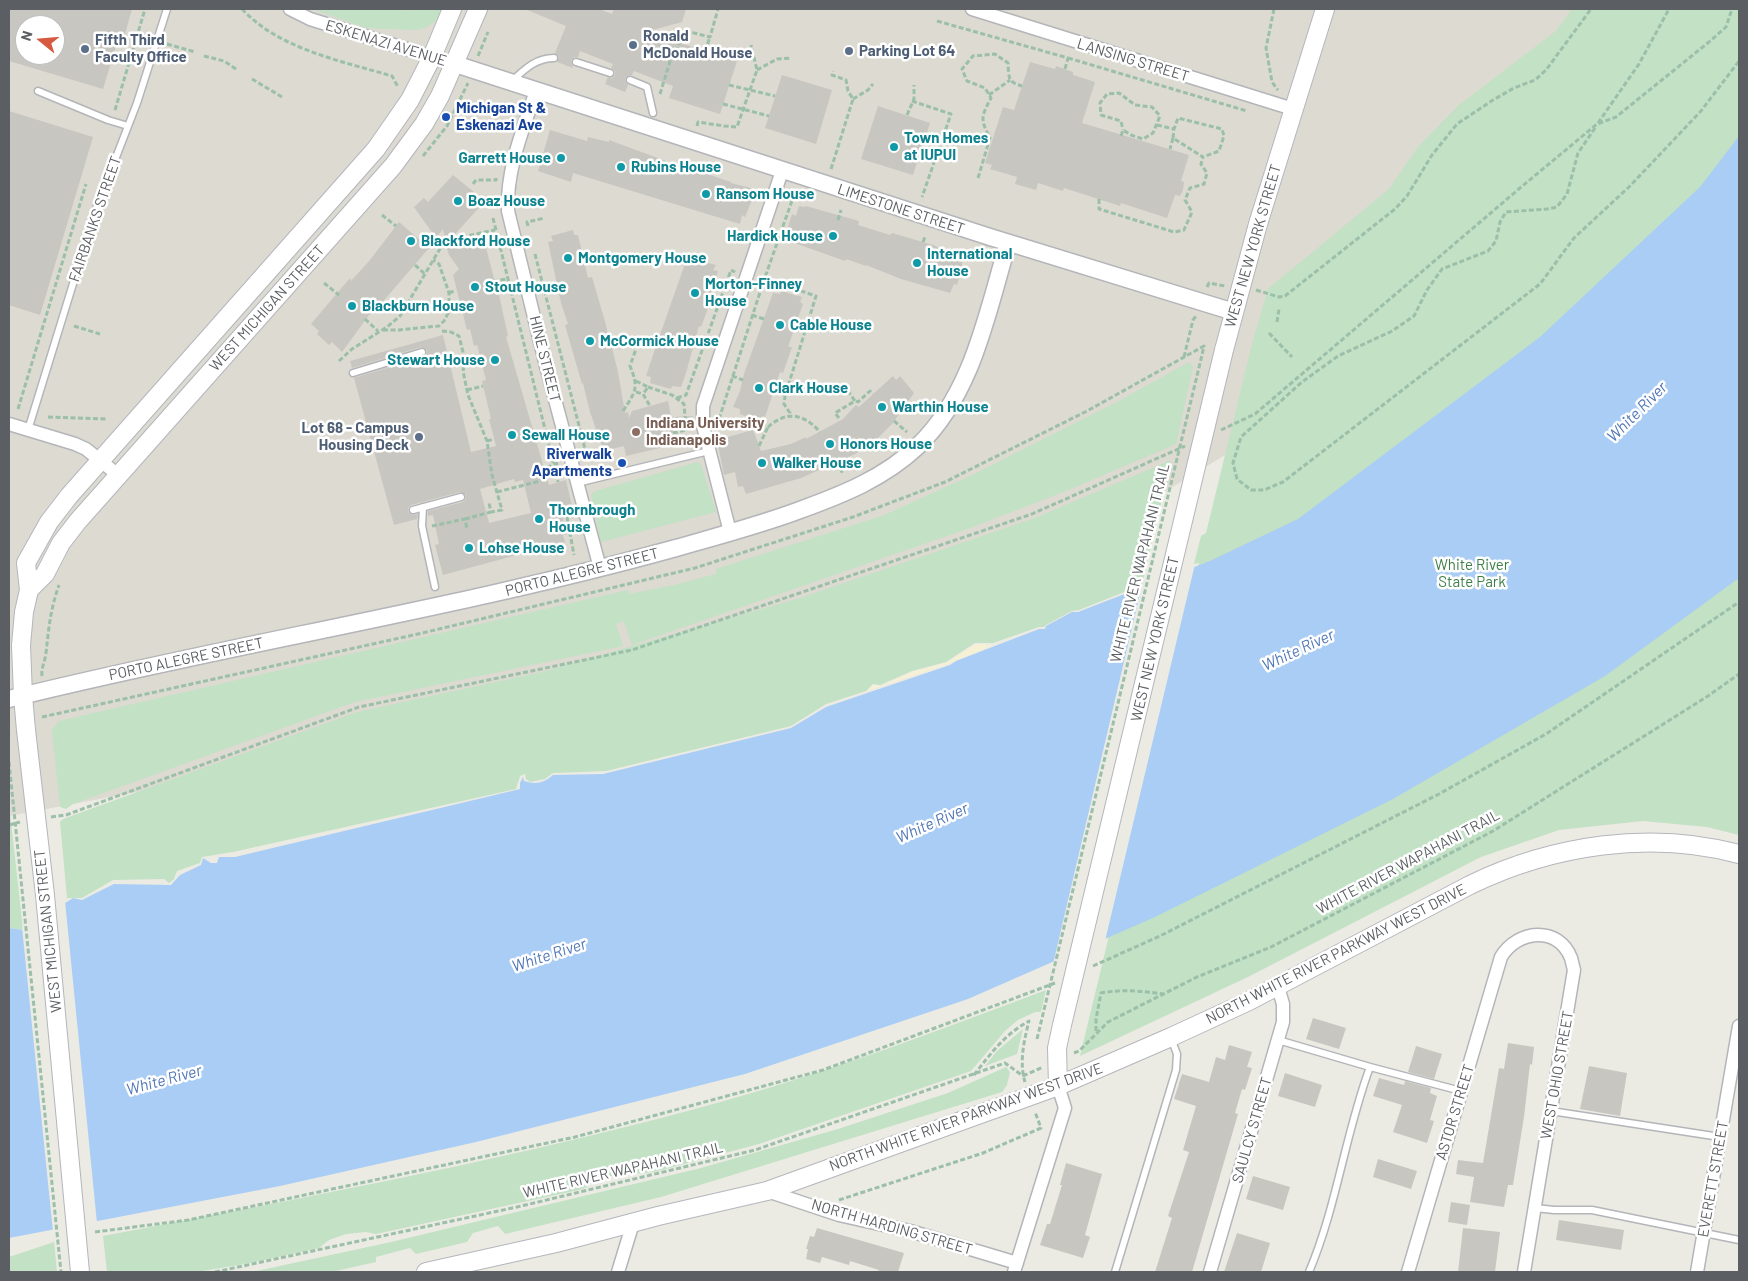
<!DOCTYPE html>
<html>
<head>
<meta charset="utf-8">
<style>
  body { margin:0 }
  #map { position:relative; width:1748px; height:1281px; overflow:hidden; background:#ecebe3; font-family:Barlow,sans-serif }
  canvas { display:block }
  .frame { position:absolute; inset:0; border:10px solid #5b5e62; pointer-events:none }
  .north { position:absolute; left:15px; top:15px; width:50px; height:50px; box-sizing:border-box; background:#fff; border:1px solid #bdbfc0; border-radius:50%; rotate:287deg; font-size:14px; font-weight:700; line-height:20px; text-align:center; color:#5b5e62 }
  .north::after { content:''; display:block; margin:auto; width:18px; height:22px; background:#d65a3f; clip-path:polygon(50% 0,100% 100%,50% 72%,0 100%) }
</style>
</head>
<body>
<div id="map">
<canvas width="1748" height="1281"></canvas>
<div class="frame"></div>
<div class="north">N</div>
</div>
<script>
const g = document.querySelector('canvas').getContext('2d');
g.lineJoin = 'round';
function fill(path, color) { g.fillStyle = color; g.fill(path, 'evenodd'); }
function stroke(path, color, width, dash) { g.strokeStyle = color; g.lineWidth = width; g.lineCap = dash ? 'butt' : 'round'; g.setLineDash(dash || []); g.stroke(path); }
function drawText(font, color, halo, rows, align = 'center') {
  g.font = font + ' Barlow,sans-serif'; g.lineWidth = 5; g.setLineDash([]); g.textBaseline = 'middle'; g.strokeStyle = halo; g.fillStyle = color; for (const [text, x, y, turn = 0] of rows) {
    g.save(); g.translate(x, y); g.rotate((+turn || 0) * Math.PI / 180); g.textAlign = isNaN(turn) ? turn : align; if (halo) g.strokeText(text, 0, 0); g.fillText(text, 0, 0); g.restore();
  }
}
fill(new Path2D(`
  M9,9H1710L1479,301L1047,563L515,721L9,816ZM25,25H55V55H25Z`), '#dcdad1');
fill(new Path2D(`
  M312,9H401L407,11L408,9H442L439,19L425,28L417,30L366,28Z
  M1572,9H1739V835L1707,827L1643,821L1559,830L1481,857L1250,976L1080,1056L1199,563L1194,564L1201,536L1206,533L1252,344L1268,289L1389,189L1418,147L1459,105L1556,31Z
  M1189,362L1193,367L1176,444L1066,491L970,528L632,645L624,621L616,624L623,646L355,702L73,804L66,809L60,807L52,730L59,721L628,590L630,594L674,585L716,574V569L882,516L968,477L1119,401Z
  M1171,460L1142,585L1079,610L1072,611L1046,625L1044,627H1039L993,643H975L946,662L912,671L880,685L873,684L866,691L826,704L791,726L606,771L553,773L545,779L530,782L526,779L525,774L520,776L516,789L233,852L202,857L200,863L177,871L174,879L169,883L164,879L113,880L82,898H67L60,822L63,819L357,712L542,672L800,598L1035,518Z
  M698,462L701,464L716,512L601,542L591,495L595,491Z
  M9,803L23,930L9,928Z
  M1046,990L1041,1012H1035L1018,1020L1005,1031L971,1071L759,1144L658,1171C627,1177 613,1168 583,1189L376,1234L366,1232L346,1234L329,1240L319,1248L250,1263L197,1272H107L103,1236C313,1196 525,1157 731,1099C838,1069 942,1029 1046,990Z
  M1023,1029L1017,1054L985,1066L997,1051Z
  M1006,1067L1010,1072L1007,1085L1002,1092L661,1197L505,1234L498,1226L473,1233L467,1242L416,1254L410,1248L376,1257V1262L331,1272H252L391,1242L701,1168L838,1129L948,1093Z
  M54,1242L57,1272H9V1257Z`), '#c2e1c5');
fill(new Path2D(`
  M976,644L993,645L948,664L867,691L873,685L881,686L912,672L946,663Z`), '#f6f1d4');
fill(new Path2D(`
  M1739,136V578L1605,676L1393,799L1155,917L968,999L745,1074L476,1142L280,1186L9,1238V928L23,930L73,898L82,900L114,884L171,885L180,875L201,865L203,858L211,863H217L219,857H235L520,789V783L523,777L524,781C536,785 544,783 553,775L603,774L791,728L826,707L950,665L956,661L1039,629H1045L1046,626L1072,612H1078L1210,561L1298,519L1540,337L1700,187Z`), '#aacdf5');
fill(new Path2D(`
  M1195,564L1105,941L1053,964L1142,585Z
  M65,901L97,1223L53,1232L22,927Z`), '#ecebe3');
fill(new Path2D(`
  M9,9H132L125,34L120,33L103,89L9,61ZM25,25H55V55H25Z
  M525,9H599L612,14L614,9H686L682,22L645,32L737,61L720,114L669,98L673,86L634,71L632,75L627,76L625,79L626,83L628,85L625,92L605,84L608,77L612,78L615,75V71L611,68L613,64L580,51L578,57H574L571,60L573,68L557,62L559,57L555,53L566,26Z
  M1030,62L1055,69L1056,66L1073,72V75L1095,82L1082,123L1189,155L1181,181L1184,182L1183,190L1180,196L1175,195L1167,218L1121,203L1120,206L1064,188L1063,191L1038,183L1036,190L1015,184L1017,177L990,169L992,165L985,163L1003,107L1014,110Z
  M782,75L832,90L816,144L765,128Z
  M878,106L930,123L913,175L861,159Z
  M9,111L93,137L40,315L9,305Z
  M550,130L587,141L588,137L609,142V140L666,161L665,163L692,169L731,182V183L751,188L748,199L752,200L745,217L742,215L740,224L573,173L571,182L538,171Z
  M453,175L485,201L446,244L443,229L436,238L414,207L424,198L428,202Z
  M799,206L805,207L806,206L859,221L858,225L890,235L892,233L933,245L962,259V268L957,285L954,284L950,293L901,279L866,265V266L846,259L845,261L789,241L791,232L787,230L792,214L796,216Z
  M399,222L429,248L386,298L374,311H372L342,352L332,342L329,345L317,334L319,331L311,324L350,278L351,281L370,260Z
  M573,230L574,235H578L588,278L592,277L606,325L610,345L611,344L618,372L625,413L628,412L629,418L632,411L668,401L671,417L694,416L673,428V433H668L669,435L658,437L660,448L626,456L624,446L607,450L606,445L602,446L590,412L583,383L582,384L565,325L568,324L561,303L548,242L553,241L551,236Z
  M473,238L474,242L484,240L497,290H498L508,336L506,337L549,485L566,480L574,515L563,518L567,534L563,535L565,542L443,575L435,545L439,544L433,515L428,516V511L463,502L466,499V495L460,492L411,505L408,508V512L412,515L418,514L417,519L394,525L354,378L423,357L427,354V350L421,347L352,368L350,361L443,335L471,452L496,446L489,419H491L482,381L486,380L477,345L474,346L470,329L467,330L453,275L459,269L449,255L446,245ZM514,479L515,482L523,480L531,513L489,523L480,489Z
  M692,259L716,265L713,270L718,271L710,303L701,327L699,326L686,373L681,387L672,386L671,389L650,383L651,377L646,376L655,349L686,261L691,262Z
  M781,291L802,297L800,302L803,304L788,347H792L783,373L780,372L765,417L762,416L758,421L740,414V409L733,407L740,391L744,374L773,293L780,294Z
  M893,376L896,380L900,376L914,393L892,424L872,444L855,454L801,478L746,494L743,486L738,487L735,472L724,475L717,440L753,430L761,451L791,444L806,437V439L843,419L856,405L859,407Z
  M1313,1018L1346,1028L1339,1049L1306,1039Z
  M1508,1043L1534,1047L1532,1065L1530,1064L1524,1117L1513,1185H1508L1504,1207L1470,1202L1474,1177L1456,1174L1458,1160L1483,1163L1499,1068L1504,1069Z
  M1229,1045L1252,1052L1247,1067L1252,1068L1245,1090L1242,1089L1235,1113L1238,1114L1192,1272H1155L1172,1218L1168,1216L1189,1152L1183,1150L1196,1106L1174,1099L1182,1074L1209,1082L1216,1057L1225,1060Z
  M1416,1046L1442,1054L1434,1079L1408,1072Z
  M1589,1066L1627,1073L1620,1116L1580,1109Z
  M1285,1073L1322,1085L1315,1107L1278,1096Z
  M1379,1078L1404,1085L1405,1081L1431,1088L1430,1093L1437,1096L1430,1120L1434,1121L1427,1143L1393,1132L1402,1105L1373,1096Z
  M1378,1159L1417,1171L1411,1189L1373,1177Z
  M1066,1163L1102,1174L1085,1235L1090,1237L1083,1258L1040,1245L1047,1224H1050L1062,1185H1060Z
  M1253,1176L1290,1187L1283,1210L1246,1199Z
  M1451,1202L1470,1205L1467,1225L1448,1222Z
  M1559,1220L1624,1230L1621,1250L1556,1240Z
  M817,1228L904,1253L898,1272H878L879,1270L850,1261L849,1265L822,1257L820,1263L806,1259L808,1249H806L810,1236L814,1237Z
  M1463,1228L1500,1232L1495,1272H1458Z
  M1237,1233L1270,1243L1261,1272H1224Z`), '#c8c6c0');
const service = new Path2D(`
  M576,62L610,73
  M513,80C525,69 536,58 554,58
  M630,80L647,87L653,113
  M38,91L108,120L128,126
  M353,373L422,352
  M28,430L96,209L137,103L167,9
  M577,483L709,451
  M423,507L422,526L435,587
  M413,510L461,497
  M1278,1040L1370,1067
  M1551,1111L1720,1137
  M1535,1208L1554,1210H1592L1739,1240
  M1115,1272L1176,1070L1177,1054L1171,1038
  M1309,1272C1337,1206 1345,1134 1370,1067L1461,1091`);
const minor = new Path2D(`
  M290,9L310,19L455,64
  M972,9L1293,109
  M536,91C523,129 506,170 508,211L546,366L600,568
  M9,424L75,444L86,449L118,475
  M730,532L703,426V406L782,171
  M767,1191L839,1215L910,1231L1017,1263
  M618,1272L633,1223
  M1014,1272L1065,1108L1058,1086
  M1210,1272L1283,1022V1004L1278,987
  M1408,1272L1501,957C1517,930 1558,925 1571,958C1572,962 1573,966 1574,970L1524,1272
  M1697,1272L1739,1026`);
const tertiary = new Path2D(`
  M455,64L990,237L1234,312
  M9,699C230,644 456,609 676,548C718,536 760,525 800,510C844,494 884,478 918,446C973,393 987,313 1008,243`);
const secondary = new Path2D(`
  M1224,350L1258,224L1325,9
  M29,590L45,574L61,543L78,521L393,166L424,124L440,96L478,9
  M26,730L23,696L21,645L24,612L29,590L26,563L49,522L69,496L376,149L410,100L432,57L452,9
  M1058,1086L1057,1048L1062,1025
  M426,1272L556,1243L658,1216L767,1191L1058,1086L1171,1037L1249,1001L1470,885C1552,845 1651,830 1739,854`);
stroke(service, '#b3b5b9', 9);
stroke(minor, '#b3b5b9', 15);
stroke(tertiary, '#b3b5b9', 19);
stroke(secondary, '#b4b6bc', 20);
stroke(new Path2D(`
  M242,9C279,49 341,61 392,76L398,87
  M1274,9L1266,48L1272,82L1278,90
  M937,21L1068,58L1065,69
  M167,44L195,52
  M705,51L710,37
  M204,56L224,61L236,69
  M478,56L488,32
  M671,58L686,31L710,37L718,9
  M1068,58L1247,111
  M757,70L777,59L791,58
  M252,79L282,97
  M729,85L775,96
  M660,94L671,58L665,53
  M989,95L1010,80
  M853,99L868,90L873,84
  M912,101L951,114L922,197
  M723,104L769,116
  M115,110L145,9
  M907,115L914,99V85
  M1598,123L1639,64L1669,9
  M1157,125L1174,129
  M697,126L698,122L724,126L737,127L757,70L751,45
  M1595,128L1578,153L1567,194L1557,207L1547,209L1506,212L1500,222L1496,241L1488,251L1442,269L1427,290L1414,316L1392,331L1338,356L1302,382L1241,437L1233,463L1237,479L1251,490H1264L1283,482L1540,284L1574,238L1629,187L1701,111L1739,61
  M1121,136L1123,130L1131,135L1143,139L1153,133L1160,116L1152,107L1135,105L1119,93L1107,94L1100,103L1101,115L1121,121L1123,130
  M926,137L941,142
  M1173,138L1174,129L1178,118L1222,129L1224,136L1219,151L1203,157
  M423,156L447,126L468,83
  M920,156L934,162
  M709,167L710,170L709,173
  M831,169L853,99L848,91L846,80L832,75L833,71
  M978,178L990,138C980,119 981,117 991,98L985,88L967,81L962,69L973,56L995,54L1008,63C1009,77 1007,82 1022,86
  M473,184L476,180H496V178
  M1099,199V209L1174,232L1184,230L1192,212L1185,200L1190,188L1204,184L1207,173L1201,164L1203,157L1173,138L1170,149
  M382,215L396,226
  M493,218L558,482
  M838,220L841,210
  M528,226L527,222L545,218
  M923,242L925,237
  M535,254L585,449
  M415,265L425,274
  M765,279L816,296L785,396L784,404L790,413L789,417
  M493,281L507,279
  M324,283L339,295
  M1207,287L1209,283L1225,286
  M1256,290L1279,297L1285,296L1395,209L1407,196L1432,155L1457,124L1493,100L1514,88L1535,80L1546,70L1591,9
  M449,293L456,290
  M752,315L764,319
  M365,319L378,331
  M1277,322L1279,309
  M74,326L100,334
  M795,329L806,332
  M383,330H399L439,326L444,321L449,311V293L439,264L433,260
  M442,331L451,332L459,336L463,352L464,366L481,362
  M1269,333L1292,357
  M1184,357L1193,320L1196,316
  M339,361L352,349L387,327L400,316L441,247L452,239L495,230
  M464,366L463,371L468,395L487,441L492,475L502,510L491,512L489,503
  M732,376L743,380
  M636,381L648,387L643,394
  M648,387L672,395L684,404L686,430L673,433
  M467,390L483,386
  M774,390L786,395
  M636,392L643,394L650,406
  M677,398L686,395L731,270L735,272
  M856,401L858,402L870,391L873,394
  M18,409L86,184
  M623,411C636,391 639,388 630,366L636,349
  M48,417L108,419
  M839,418L835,413L855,401L848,391
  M719,419L763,283L794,195
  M894,421L907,432
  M716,423L722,422L761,424L768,427C787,410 804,414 820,432
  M1221,430L1255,414L1520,188L1597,124L1616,117L1709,42L1726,27L1732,9
  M487,441L494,439
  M759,446L768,427
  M838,461L843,475
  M497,492L540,481L547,474L548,467L558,463
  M563,514H566
  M567,517L574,555
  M465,519L491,512
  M432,526L465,519L467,529
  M42,676C41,668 45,662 46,653C49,627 50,611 59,585
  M42,717L418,634L695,568L853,517L945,482L1087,411L1204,346L1202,355
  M9,762L61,1272
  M51,817L66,815L359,707L632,650L1032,514L1185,446
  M9,825L20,822
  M1093,966L1160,936L1439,794L1546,734L1739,602
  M1096,1031V1019L1101,993C1122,989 1142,991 1163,994
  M1074,1053L1079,1051L1108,1022L1197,977L1271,947L1493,831L1708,696L1739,674
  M974,1075C991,1053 1004,1035 1029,1021C1024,1041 1019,1062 1025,1082
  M1023,1076L1043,1067
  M839,1200L983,1153L1041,1128L1035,1112
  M95,1232L188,1220L575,1137L823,1070L1055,983
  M215,1272L517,1207L755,1150L1005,1063L1023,1076`), '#9bbfa9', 3, [5, 2.5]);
stroke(service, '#fff', 6);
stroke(minor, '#fff', 12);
stroke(tertiary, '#fff', 16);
stroke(secondary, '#fff', 18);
const secondaryBridge = new Path2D(`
  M26,730L45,895L80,1272
  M1062,1025L1224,350`);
stroke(secondaryBridge, '#b4b6bc', 20, []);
stroke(new Path2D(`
  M1037,1039L1202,355`), '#9bbfa9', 3, [5, 2.5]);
stroke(secondaryBridge, '#fff', 18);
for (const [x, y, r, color] of [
  [633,45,5,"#5c6f8a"],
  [85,49,5,"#5c6f8a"],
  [849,51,5,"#5c6f8a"],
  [446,117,5,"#1a4fb4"],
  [894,147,5,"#0f9aa8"],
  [561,158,5,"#0f9aa8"],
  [621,167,5,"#0f9aa8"],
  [706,194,5,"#0f9aa8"],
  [458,201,5,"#0f9aa8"],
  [833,236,5,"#0f9aa8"],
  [411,241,5,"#0f9aa8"],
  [568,258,5,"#0f9aa8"],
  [917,263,5,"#0f9aa8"],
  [475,287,5,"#0f9aa8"],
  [695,293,5,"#0f9aa8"],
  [352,306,5,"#0f9aa8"],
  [780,325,5,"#0f9aa8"],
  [590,341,5,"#0f9aa8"],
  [495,360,5,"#0f9aa8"],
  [759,388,5,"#0f9aa8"],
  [882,407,5,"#0f9aa8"],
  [636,432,5,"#8d6e63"],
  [512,435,5,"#0f9aa8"],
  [419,437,5,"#5c6f8a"],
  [830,444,5,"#0f9aa8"],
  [622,463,5,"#1a4fb4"],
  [762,463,5,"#0f9aa8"],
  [539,519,5,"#0f9aa8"],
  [469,548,5,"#0f9aa8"]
]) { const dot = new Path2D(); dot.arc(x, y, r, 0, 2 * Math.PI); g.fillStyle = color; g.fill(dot); stroke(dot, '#fff', 2); }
drawText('bold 15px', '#4e5e75', '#fff', [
  ["Ronald",643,36],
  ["McDonald House",643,53],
  ["Fifth Third",95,40],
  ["Faculty Office",95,57],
  ["Parking Lot 64",859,51],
  ["Lot 68 - Campus",409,428,"right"],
  ["Housing Deck",409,445,"right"]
], 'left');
drawText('15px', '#5b5e62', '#fff', [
  ["ESKENAZI AVENUE",386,43,17],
  ["LANSING STREET",1133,60,17],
  ["LIMESTONE STREET",901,209,18],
  ["FAIRBANKS STREET",95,219,-71],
  ["WEST NEW YORK STREET",1253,246,-74],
  ["WEST MICHIGAN STREET",267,308,-48],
  ["HINE STREET",545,359,76],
  ["WHITE RIVER WAPAHANI TRAIL",1140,563,-76],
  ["PORTO ALEGRE STREET",582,572,-14],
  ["WEST NEW YORK STREET",1155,639,-77],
  ["PORTO ALEGRE STREET",186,659,-12],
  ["WHITE RIVER WAPAHANI TRAIL",1408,862,-28],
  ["WEST MICHIGAN STREET",48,931,-96],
  ["NORTH WHITE RIVER PARKWAY WEST DRIVE",1336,954,-27],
  ["WEST OHIO STREET",1557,1075,-80],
  ["ASTOR STREET",1455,1112,-73],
  ["NORTH WHITE RIVER PARKWAY WEST DRIVE",966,1117,-20],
  ["SAULCY STREET",1252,1130,-74],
  ["WHITE RIVER WAPAHANI TRAIL",623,1170,-13],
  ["EVERETT STREET",1713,1179,-80],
  ["NORTH HARDING STREET",892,1227,16]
]);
drawText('bold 15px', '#164399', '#fff', [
  ["Michigan St &",456,108],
  ["Eskenazi Ave",456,125],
  ["Riverwalk",612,454,"right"],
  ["Apartments",612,471,"right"]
], 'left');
drawText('bold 15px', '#0d838f', '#fff', [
  ["Town Homes",904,138],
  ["at IUPUI",904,155],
  ["Garrett House",551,158,"right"],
  ["Rubins House",631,167],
  ["Ransom House",716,194],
  ["Boaz House",468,201],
  ["Hardick House",823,236,"right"],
  ["Blackford House",421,241],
  ["International",927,254],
  ["House",927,271],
  ["Montgomery House",578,258],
  ["Morton-Finney",705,284],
  ["House",705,301],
  ["Stout House",485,287],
  ["Blackburn House",362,306],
  ["Cable House",790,325],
  ["McCormick House",600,341],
  ["Stewart House",485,360,"right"],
  ["Clark House",769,388],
  ["Warthin House",892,407],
  ["Sewall House",522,435],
  ["Honors House",840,444],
  ["Walker House",772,463],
  ["Thornbrough",549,510],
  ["House",549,527],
  ["Lohse House",479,548]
], 'left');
drawText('bold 15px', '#785e54', '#fff', [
  ["Indiana University",646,423],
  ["Indianapolis",646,440]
], 'left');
drawText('15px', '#3e7f47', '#fff', [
  ["White River",1472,565],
  ["State Park",1472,582]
]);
drawText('italic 16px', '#5077b6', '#fff', [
  ["White River",1637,412,-45],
  ["White River",1298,650,-25],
  ["White River",932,823,-24],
  ["White River",549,955,-18],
  ["White River",164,1080,-15]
]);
</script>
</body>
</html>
